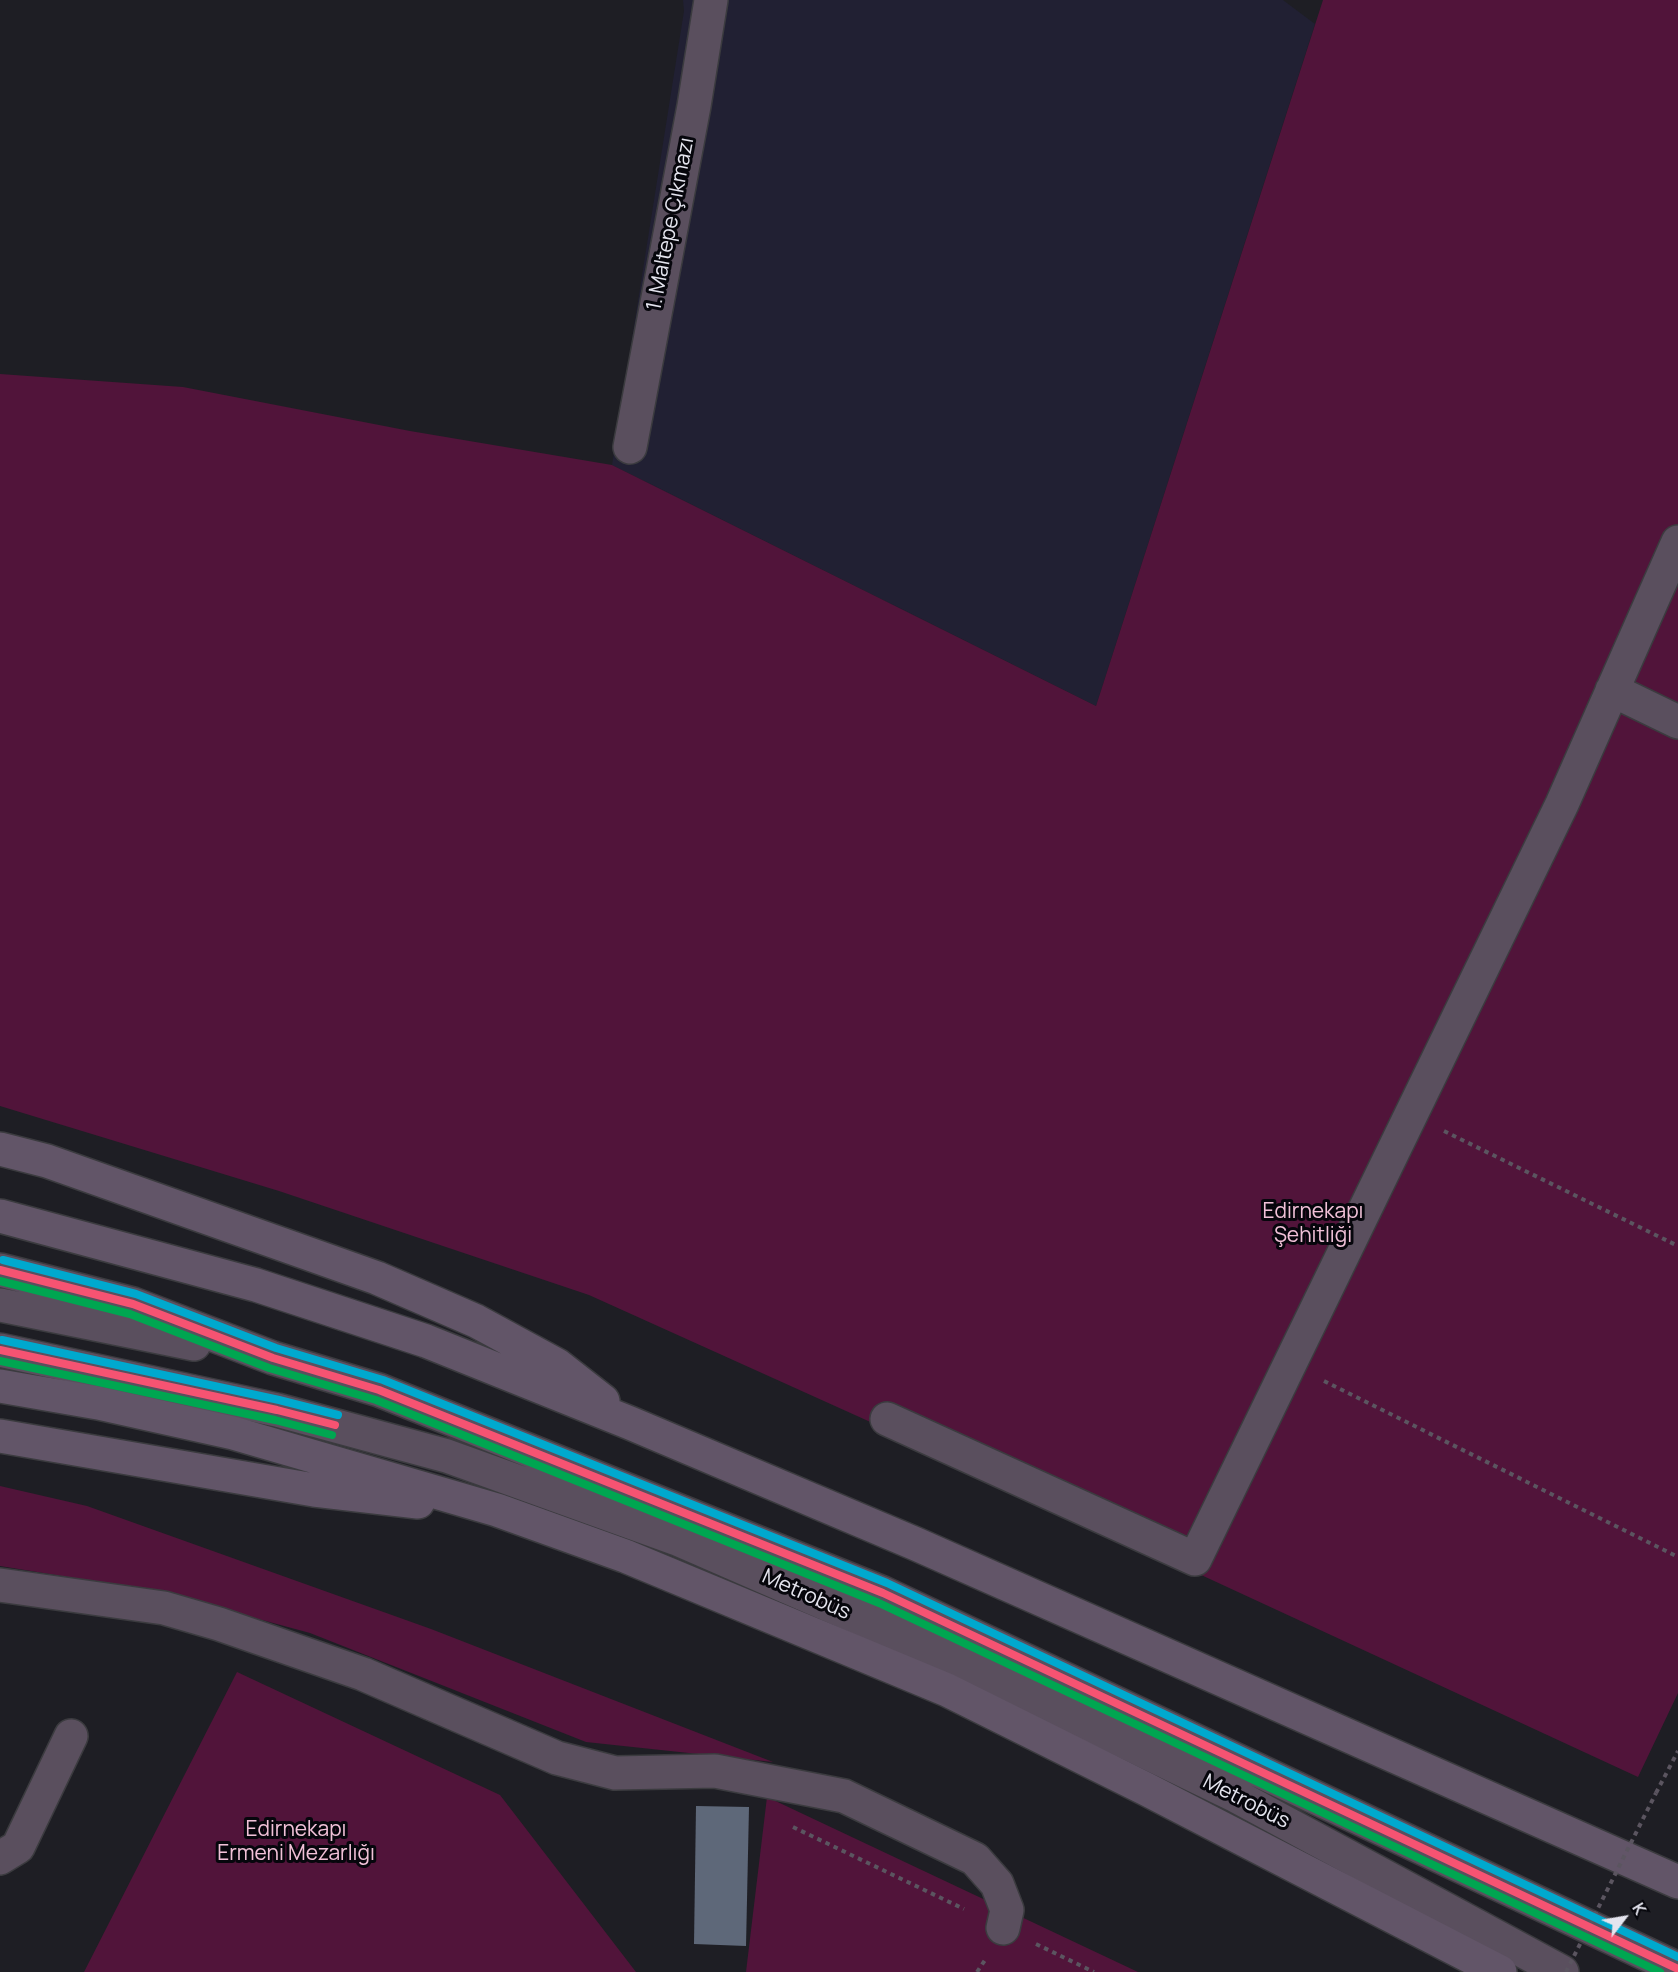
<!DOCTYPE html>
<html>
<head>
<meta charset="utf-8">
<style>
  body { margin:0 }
  #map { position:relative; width:1678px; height:1972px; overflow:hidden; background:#1e1e24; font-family:Manrope,sans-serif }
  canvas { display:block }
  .north { position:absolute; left:1594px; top:1888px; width:60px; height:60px; -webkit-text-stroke:4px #06060c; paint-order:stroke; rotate:59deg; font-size:16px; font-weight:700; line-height:24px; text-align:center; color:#e4e4ee }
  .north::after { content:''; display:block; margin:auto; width:21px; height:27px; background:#e4e4ee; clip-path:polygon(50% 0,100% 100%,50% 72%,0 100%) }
</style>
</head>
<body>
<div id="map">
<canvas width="1678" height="1972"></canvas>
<div class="north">K</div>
</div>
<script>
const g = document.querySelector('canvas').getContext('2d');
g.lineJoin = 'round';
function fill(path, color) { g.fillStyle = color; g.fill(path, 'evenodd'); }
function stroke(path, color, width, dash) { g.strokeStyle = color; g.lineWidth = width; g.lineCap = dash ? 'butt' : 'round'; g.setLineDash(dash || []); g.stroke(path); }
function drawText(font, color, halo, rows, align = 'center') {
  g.font = font + ' Manrope,sans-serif'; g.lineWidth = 6; g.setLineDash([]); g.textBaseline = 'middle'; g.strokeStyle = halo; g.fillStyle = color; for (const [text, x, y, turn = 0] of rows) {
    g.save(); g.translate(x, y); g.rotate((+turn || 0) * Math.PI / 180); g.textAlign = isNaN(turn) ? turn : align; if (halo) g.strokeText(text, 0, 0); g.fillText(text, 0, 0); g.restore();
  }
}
fill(new Path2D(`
  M683,0H1283L1315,24L1096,706L612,465L684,11Z`), '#212033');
fill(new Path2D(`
  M1323,0H1678V1693L1638,1777L866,1420L589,1295L279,1191L0,1106V374L183,387L410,431L612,465L1096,706Z
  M0,1486L87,1506L431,1629L773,1762L586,1742L310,1633L155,1591L0,1566Z
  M237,1672L500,1795L636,1972H84Z
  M767,1797L1138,1972H746Z`), '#51143a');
fill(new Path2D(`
  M696,1806L749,1807L746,1946L694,1944Z`), '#5e6879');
const minor = new Path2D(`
  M630,447L694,106L711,0
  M1612,690L1678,722
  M0,1270L133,1304L273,1358L379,1390L883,1593L1678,1969
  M0,1305L194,1344
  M0,1350L277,1410L447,1456L677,1539L968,1666L1236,1796L1562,1972
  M887,1419L1195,1559L1562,804L1678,542
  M0,1585L164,1608L219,1624L363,1674L557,1758L615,1773L715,1771L844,1796L975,1859L997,1884L1007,1910L1003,1928
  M0,1858L18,1847L71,1736`);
const highway = new Path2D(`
  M0,1149L47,1161L377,1278L476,1321L557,1365L603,1401
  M0,1216L256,1285L426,1341L630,1423L916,1544L1678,1882
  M0,1386L98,1403L233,1433L497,1510L625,1556L947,1690L1146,1789L1500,1972
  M0,1436L314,1490L418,1502`);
stroke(minor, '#3b3b3f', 36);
stroke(highway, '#3b3b3f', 36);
stroke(new Path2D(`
  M1444,1131L1678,1246
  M1324,1381L1678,1557
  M1656,1793L1678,1751
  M793,1827L964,1909
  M1036,1944L1094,1972
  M977,1972L985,1960`), '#5b5560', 4, [4.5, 4.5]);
stroke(minor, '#5a4f5e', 33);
stroke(highway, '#625568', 33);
stroke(new Path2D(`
  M1566,1972L1656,1793`), '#5b5560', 4, [4.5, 4.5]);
stroke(new Path2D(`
  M0,1270L133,1304L273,1358L379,1390L883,1593L1678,1969
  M0,1350L277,1410L335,1425`), '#f65372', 8);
stroke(new Path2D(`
  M0,1281L130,1314L269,1368L376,1400L879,1603L1660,1972
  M0,1361L275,1420L332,1435`), '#00a651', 8);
stroke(new Path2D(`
  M3,1260L136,1294L276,1348L383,1380L887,1583L1678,1957
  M2,1340L279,1400L338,1415`), '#00a9ce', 8);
drawText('21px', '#e4e4ee', '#06060c', [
  ["1. Maltepe Çıkmazı",671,224,-79],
  ["Metrobüs",806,1595,24],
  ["Metrobüs",1246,1802,27]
]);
drawText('21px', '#f1c1d8', '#06060c', [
  ["Edirnekapı",1313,1212],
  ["Şehitliği",1313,1236],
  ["Edirnekapı",296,1830],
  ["Ermeni Mezarlığı",296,1854]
]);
</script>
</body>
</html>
